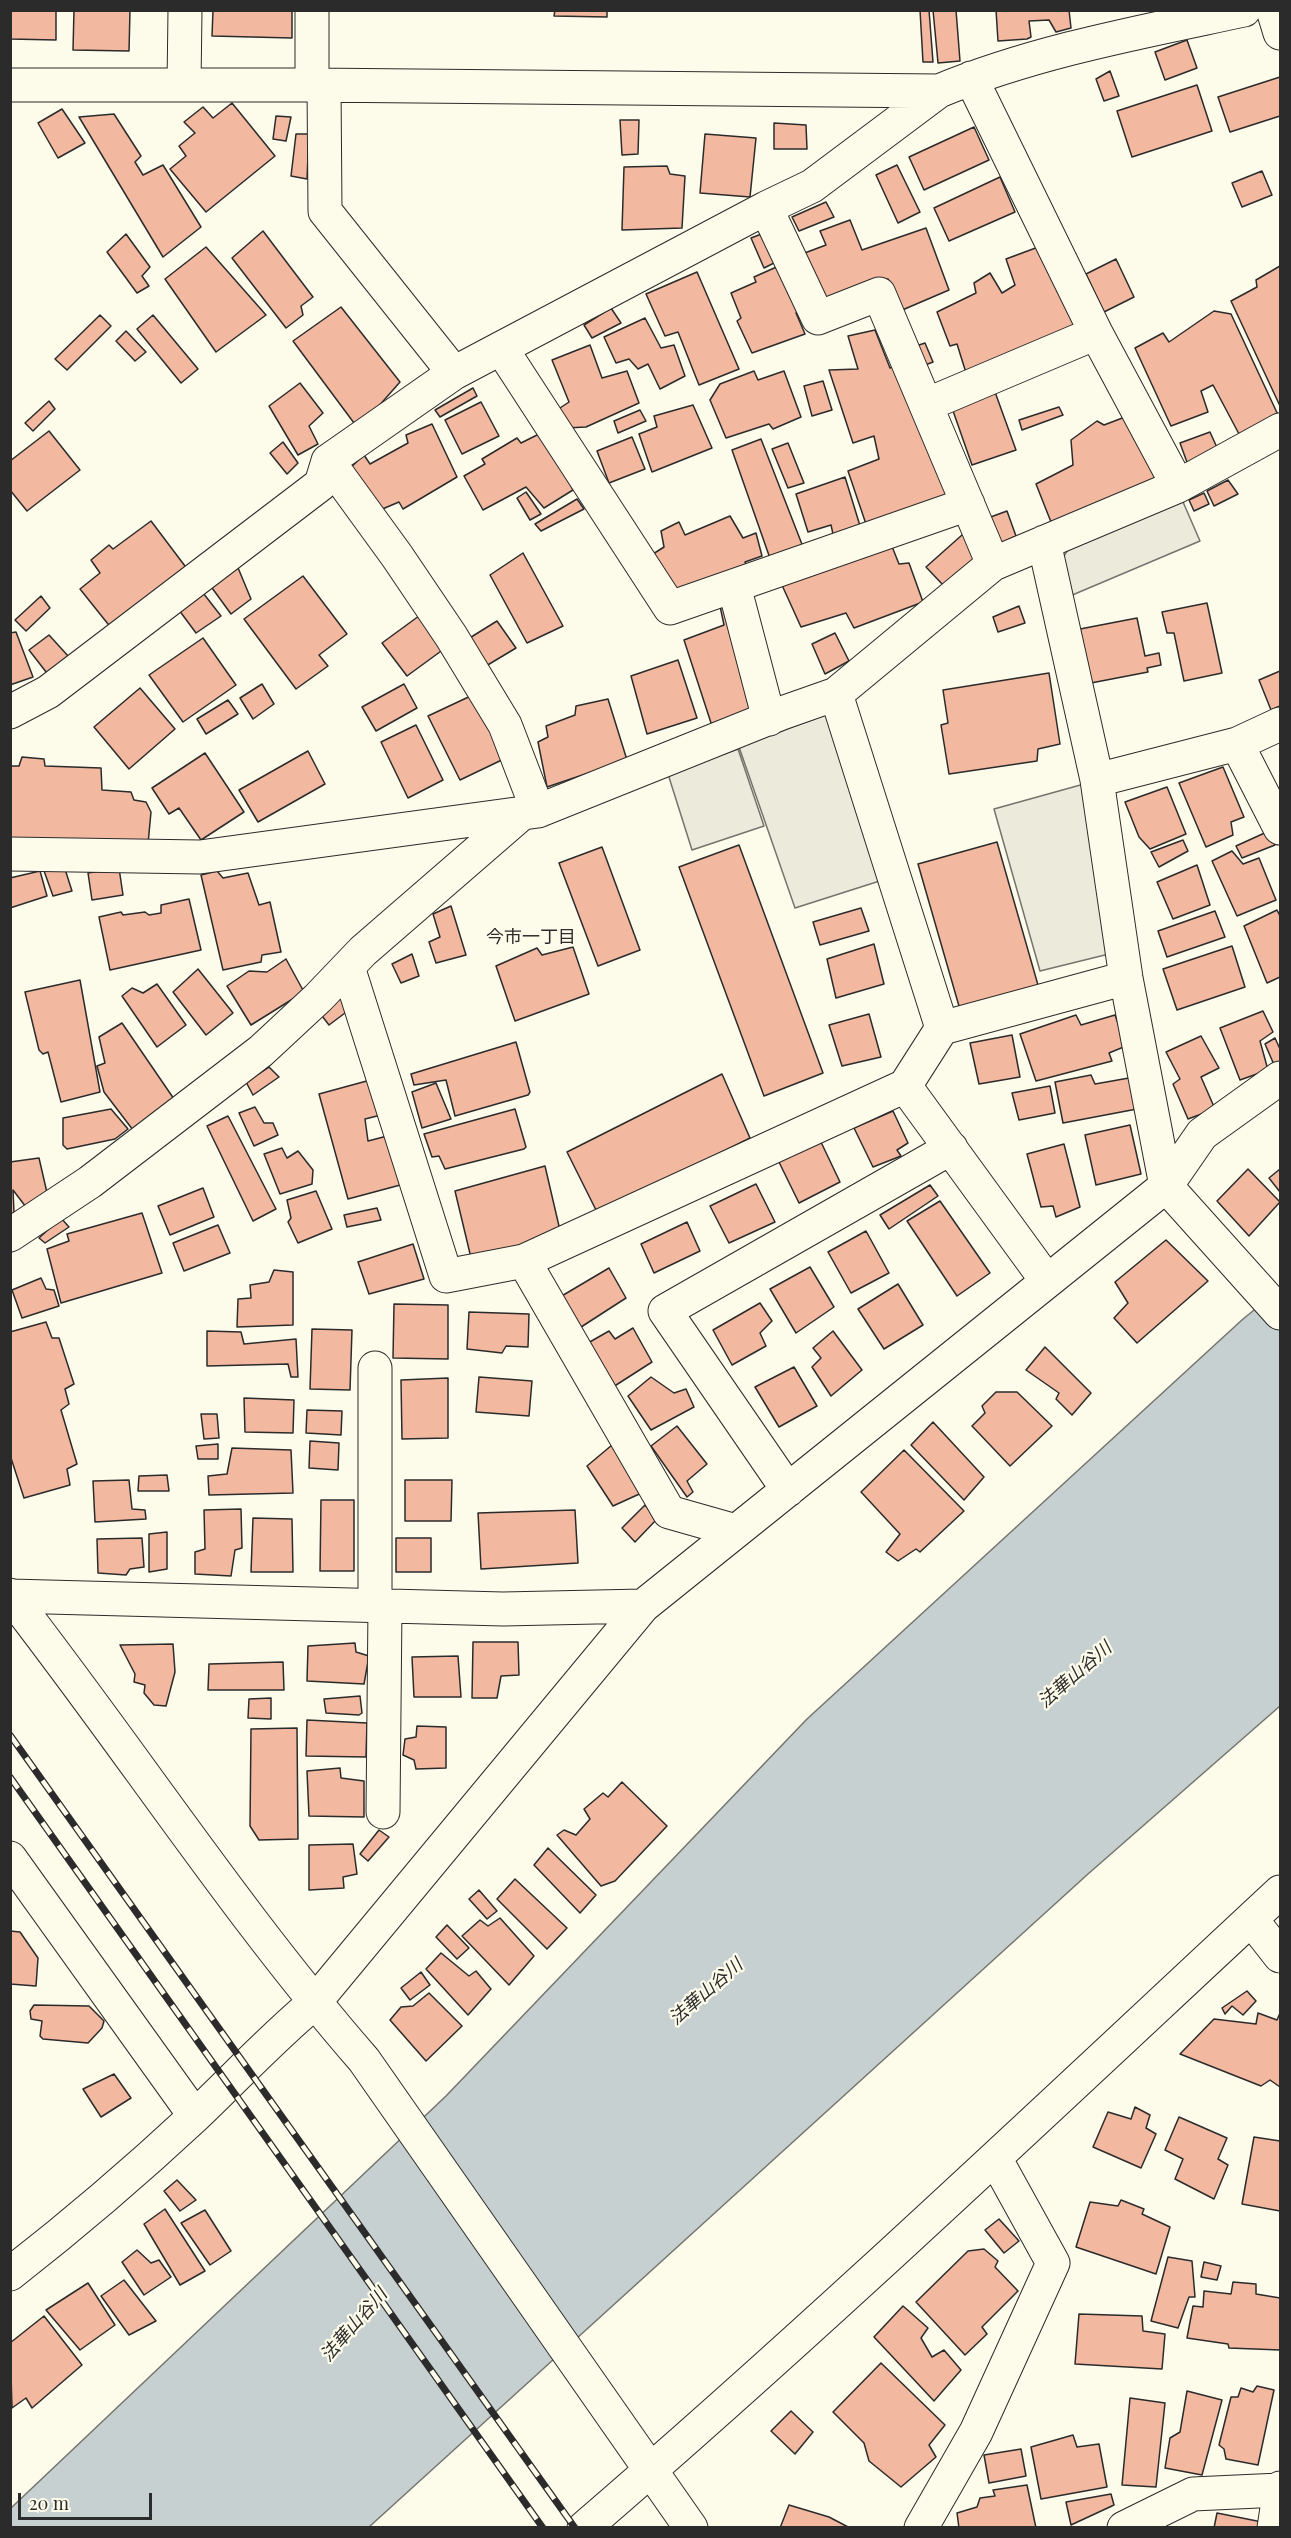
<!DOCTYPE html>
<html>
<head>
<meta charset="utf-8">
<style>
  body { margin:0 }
  #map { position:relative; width:1291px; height:2538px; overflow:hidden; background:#fdfbea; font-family:"Playfair Display",serif }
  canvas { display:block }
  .frame { position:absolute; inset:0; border:12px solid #2b2b2b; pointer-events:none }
  .scale { position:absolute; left:18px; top:2493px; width:134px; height:27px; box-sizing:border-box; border:3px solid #2b2b2b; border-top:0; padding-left:8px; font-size:18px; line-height:21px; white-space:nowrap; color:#2b2b2b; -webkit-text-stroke:4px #fdfbea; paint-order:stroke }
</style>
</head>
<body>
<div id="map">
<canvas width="1291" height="2538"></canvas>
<div class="frame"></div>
<div class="scale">20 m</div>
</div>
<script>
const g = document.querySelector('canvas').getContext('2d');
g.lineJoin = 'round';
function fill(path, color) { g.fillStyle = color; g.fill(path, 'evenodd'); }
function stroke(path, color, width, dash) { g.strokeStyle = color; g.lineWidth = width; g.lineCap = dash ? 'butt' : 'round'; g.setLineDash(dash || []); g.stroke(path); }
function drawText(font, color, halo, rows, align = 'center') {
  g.font = font + ' "Playfair Display","Noto Sans JP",serif'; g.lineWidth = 4.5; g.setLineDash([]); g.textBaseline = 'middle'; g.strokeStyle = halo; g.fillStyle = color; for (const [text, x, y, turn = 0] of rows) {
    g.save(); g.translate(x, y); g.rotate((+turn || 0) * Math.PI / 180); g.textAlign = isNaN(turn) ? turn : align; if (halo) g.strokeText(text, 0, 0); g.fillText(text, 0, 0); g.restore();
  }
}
const parking = new Path2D(`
  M1180,495L1200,541L1070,596L1060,561L1077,538Z
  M835,711L889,878L795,908L739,747Z
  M738,749L764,826L692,850L668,774Z
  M1084,784L1113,953L1040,971L994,809Z`);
fill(parking, '#eceadb');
stroke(parking, '#74746e', 1.5);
const water = new Path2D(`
  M1280,1289V1706L1088,1874L369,2527L11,2528V2508L446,2096L807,1719L1243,1319Z`);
fill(water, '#c7d0d0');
stroke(water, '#74746e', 1.5);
const building = new Path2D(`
  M10,10H56V40L10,39Z
  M74,10H130L129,51L73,50Z
  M213,10H292V38L212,36Z
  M555,10H607V17L554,16Z
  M920,10H929L933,62H923Z
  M933,10H956L960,61L938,63Z
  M996,10H1069L1071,28L1056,32L1049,20L1029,21L1031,37L1027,39L998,41Z
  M1187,40L1197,68L1165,80L1155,52Z
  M1110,71L1119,96L1104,101L1096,79Z
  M1280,77V116L1230,132L1218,97Z
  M1197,85L1212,131L1132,157L1117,111Z
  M232,103L275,156L206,212L170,169L186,156L179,146L195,133L184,122L203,107L213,118Z
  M62,109L85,143L58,158L38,123Z
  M114,114L141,156L135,162L143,175L163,165L201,227L163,257L79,117Z
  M276,116L291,117L286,141L273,139Z
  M620,120H639L638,154L622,155Z
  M774,123L806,125L807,149H774Z
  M974,127L989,160L924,190L909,157Z
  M296,134H309L307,179L291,176Z
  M705,134L756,138L750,197L700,193Z
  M897,165L920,212L898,223L876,175Z
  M667,166L670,174L685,176L682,228L622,230L624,167Z
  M1262,171L1272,195L1242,207L1232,183Z
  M1000,177L1015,212L949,241L934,208Z
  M826,202L834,217L799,231L792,217Z
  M850,220L862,250L926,228L949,290L900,311L888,279L821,304L802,254L826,245L820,231Z
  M263,231L313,297L301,306L303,315L286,328L232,258Z
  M764,233L776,262L764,268L751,238Z
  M126,234L150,267L142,276L149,286L137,293L107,252Z
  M1041,246L1079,329L967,376L957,344L950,346L937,312L976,293L974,283L990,273L1002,293L1015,285L1006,259Z
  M206,247L266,315L216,352L165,279Z
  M1116,259L1134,297L1104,312L1086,274Z
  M781,265L801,310L796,313L805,334L752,353L737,321L741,318L731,293L756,282L754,277Z
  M1280,266V406L1231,301L1257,287L1256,280Z
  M697,272L739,369L699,385L678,332L665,336L646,294Z
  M341,307L400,382L370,416L354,423L293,341Z
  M611,308L621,323L592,338L584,325Z
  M1214,311L1231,314L1279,417L1239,434L1213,385L1201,391L1208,412L1171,426L1135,348L1163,333L1169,342Z
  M100,315L111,326L67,370L55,359Z
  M153,315L198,369L181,383L137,329Z
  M645,318L661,348L674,345L685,376L660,389L648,364L638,369L629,359L616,363L604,337Z
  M875,330L890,368L895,366L948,499L868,530L848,471L879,459L874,436L853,443L829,370L858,369L848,336Z
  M126,331L146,352L135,361L116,341Z
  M925,343L933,362L920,367L913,347Z
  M590,345L602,378L627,371L639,403L586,427L566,428L557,410L569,402L552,360Z
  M754,371L758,380L784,371L801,417L773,429L769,424L726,438L710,400L720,384Z
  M823,381L832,410L812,416L804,386Z
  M300,383L323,413L309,426L318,444L298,455L269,406Z
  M473,388L477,396L440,417L435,410Z
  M995,392L1016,450L972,465L952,408Z
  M49,401L55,409L33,431L25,423Z
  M481,402L499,436L462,454L445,420Z
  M693,405L712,448L652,472L639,434L657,427L654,416Z
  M1059,407L1063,415L1022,430L1019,420Z
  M640,410L646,421L618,433L614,421Z
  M1125,417L1159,480L1051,522L1036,484L1073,465L1071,440L1097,421L1104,425Z
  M432,424L457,477L403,509L399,502L373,513L349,469L364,455L370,464L408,443L406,435Z
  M49,431L80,470L27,511L10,490V461Z
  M543,432L573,490L544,508L526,487L483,510L464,476L485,464L482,459L517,438L521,443Z
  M1210,432L1219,452L1188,465L1180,443Z
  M632,437L645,469L609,483L597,451Z
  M761,439L805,552L772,564L732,450Z
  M283,442L298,463L287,474L270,453Z
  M788,443L804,483L788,488L772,449Z
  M845,477L861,529L833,534L831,525L808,532L796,494Z
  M1228,480L1238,494L1214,506L1207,491Z
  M526,492L541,514L530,520L517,498Z
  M1204,493L1209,504L1194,511L1189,500Z
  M577,499L584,509L541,531L535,524Z
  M1007,511L1016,536L999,544L988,518Z
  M730,516L743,538L756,533L762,556L745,562L750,573L680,599L653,554L664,547L661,531L679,522L685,535Z
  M151,521L188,570L112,629L80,589L100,573L91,560L109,545L113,549Z
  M971,527L984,555L944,586L926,567Z
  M891,544L899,564L909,563L923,602L854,628L846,613L801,627L781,583Z
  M523,553L563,626L527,643L490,575Z
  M236,563L251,599L231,614L207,581Z
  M303,576L347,634L319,655L328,666L296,689L244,619Z
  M200,589L221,616L196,633L176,606Z
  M41,596L50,608L26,631L15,620Z
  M1207,603L1222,673L1184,681L1174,633H1167L1162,612Z
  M728,604L760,707L712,726L684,640L724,625L720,606Z
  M1019,606L1025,623L998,632L993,617Z
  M423,613L448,646L407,676L382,643Z
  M1137,618L1145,656L1159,653L1161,665L1147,668L1148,672L1091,683L1080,629Z
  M497,621L516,648L486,666L468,639Z
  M16,632L33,677L10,685V633Z
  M835,633L849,661L825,674L812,644Z
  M49,635L69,657L50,677L29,650Z
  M203,638L236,685L183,722L149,675Z
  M678,660L697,718L647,734L631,676Z
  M1280,671V706L1271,710L1259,680Z
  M1049,673L1060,744L1038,749L1037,761L949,774L941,725L948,723L943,690Z
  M262,684L274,704L253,719L240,698Z
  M404,684L417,708L376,731L362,707Z
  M140,688L175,729L129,769L94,727Z
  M477,693L508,757L460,780L428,716Z
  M608,699L627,760L547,787L538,742L548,737L546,726L575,715L576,706Z
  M228,700L238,714L206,734L197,719Z
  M416,725L443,780L408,798L381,742Z
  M308,751L325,784L258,822L239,790Z
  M205,753L244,812L201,840L179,808L169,814L152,788Z
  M22,757L44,759L45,766L101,768L102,790L131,792L134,800L146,802L151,812L148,844L10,840V766H19Z
  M1223,767L1244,817L1231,822L1233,835L1206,847L1179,783Z
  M1167,787L1186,834L1150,849L1139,837L1125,802Z
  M1269,831L1275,845L1242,858L1236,846Z
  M1183,840L1188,851L1159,867L1151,852Z
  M997,842L1040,992L961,1013L918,864Z
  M739,845L823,1073L764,1096L679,867Z
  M602,847L640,950L598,966L559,863Z
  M1232,851L1243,864L1259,858L1276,900L1237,916L1212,861Z
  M1197,865L1210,905L1173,919L1157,882Z
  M64,866L72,891L53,896L43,868Z
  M119,868L123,895L92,900L88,873Z
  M40,871L47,896L10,908V878Z
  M217,871L223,878L248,873L259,905L270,902L281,952L262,955L261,962L223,970L201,875Z
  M189,899L201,950L110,970L99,917L121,912L123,915L145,912L149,915L161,913V905Z
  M451,906L466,955L436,963L429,942L440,937L433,914Z
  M861,908L869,931L820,945L813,922Z
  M1277,910L1280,916V977L1267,983L1244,926Z
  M1215,911L1225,937L1167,957L1158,931Z
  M874,944L884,984L836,998L827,959Z
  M1232,946L1245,987L1177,1010L1163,969Z
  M573,947L589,994L515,1021L496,966L537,948L542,955Z
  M412,954L419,976L401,983L392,964Z
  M286,959L304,992L251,1025L227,986L249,971L267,972Z
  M198,969L233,1013L206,1035L173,992Z
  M80,980L100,1092L61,1102L48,1052L43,1054L39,1050L25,992Z
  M157,984L186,1025L157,1047L122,996L132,988L143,993Z
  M339,996L349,1010L329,1025L319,1012Z
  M1263,1011L1273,1032L1260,1041L1268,1070L1240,1080L1220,1028Z
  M869,1014L881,1057L842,1066L829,1025Z
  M1076,1015L1081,1025L1115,1015L1126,1046L1109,1053L1112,1061L1036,1081L1020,1034Z
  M122,1023L174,1099L133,1130L104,1092L97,1066L105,1063L99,1037Z
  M1012,1035L1020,1077L979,1084L970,1043Z
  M1201,1036L1219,1068L1201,1077L1215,1109L1188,1119L1173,1084L1180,1079L1166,1052Z
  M1275,1038L1280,1049V1064L1275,1067L1265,1044Z
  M516,1042L530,1092L528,1095L455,1116L446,1080L414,1085L411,1074Z
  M269,1067L279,1077L253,1095L246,1082Z
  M722,1074L750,1138L598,1214L567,1152Z
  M1091,1075L1095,1084L1129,1078L1137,1109L1063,1123L1055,1082Z
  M374,1079L385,1114L365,1119L368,1141L391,1135L404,1184L348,1199L319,1094Z
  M436,1083L451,1119L422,1128L412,1092Z
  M1050,1086L1055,1113L1019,1120L1012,1093Z
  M255,1107L264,1123H273L278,1135L254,1146L239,1113Z
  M111,1109L128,1129L115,1139L67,1149L63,1145V1118Z
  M515,1109L526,1147L524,1149L445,1169L439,1156L432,1157L424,1134Z
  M893,1111L908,1143L897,1150L901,1156L873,1167L854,1128Z
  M228,1116L276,1209L253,1221L207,1126Z
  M1130,1125L1141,1174L1096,1185L1085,1135Z
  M820,1140L840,1182L799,1203L778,1160Z
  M1064,1144L1080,1207L1056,1217L1053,1206L1041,1207L1027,1154Z
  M282,1148L287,1158L298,1151L313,1170L312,1184L280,1194L264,1154Z
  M39,1158L48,1197L29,1211L13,1190L14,1213L10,1214V1162Z
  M545,1166L562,1239L472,1262L455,1191Z
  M1248,1169L1280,1202L1249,1236L1217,1201Z
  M1280,1169V1192L1269,1178Z
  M756,1184L775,1222L729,1243L710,1206Z
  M930,1185L938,1196L889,1229L880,1215Z
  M203,1188L214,1217L170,1235L158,1206Z
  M316,1191L332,1229L298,1243L288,1222L291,1218L287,1200Z
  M940,1201L990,1273L957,1296L907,1221Z
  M377,1208L381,1220L347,1227L344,1215Z
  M142,1213L162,1273L61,1303L47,1249L69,1241L67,1234Z
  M61,1218L69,1227L45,1243L39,1238Z
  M687,1222L700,1251L654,1273L641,1244Z
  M218,1225L230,1253L184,1271L173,1243Z
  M866,1231L889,1273L851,1293L828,1252Z
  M1166,1240L1208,1281L1137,1343L1114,1318L1128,1303L1115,1282Z
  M413,1244L424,1279L369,1294L358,1262Z
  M810,1267L834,1307L796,1333L770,1289Z
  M609,1268L626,1298L578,1329L560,1297Z
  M274,1270L293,1272V1325L237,1327L238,1299L251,1298L250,1285L269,1282Z
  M41,1278L46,1289L54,1290L59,1306L22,1318L12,1290Z
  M898,1284L923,1325L884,1349L858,1309Z
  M760,1303L772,1321L760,1333L766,1346L732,1365L713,1330Z
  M394,1304L448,1305V1359L393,1358Z
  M469,1312L529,1314L528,1347L506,1346L502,1353L467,1349Z
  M46,1322L52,1338H59L74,1384L65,1389L69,1404L61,1410L77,1464L67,1469L70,1485L24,1498L10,1455V1332Z
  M633,1328L652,1362L613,1387L588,1343L609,1331L615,1339Z
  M312,1329L352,1330L350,1390L310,1389Z
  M207,1331L241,1332L244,1344L296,1339L298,1377H291L288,1364L207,1366Z
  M833,1331L862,1370L831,1396L812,1367L821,1358L813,1348Z
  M1045,1347L1091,1393L1072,1415L1056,1399L1059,1393L1026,1370Z
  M794,1367L817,1406L779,1427L755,1387Z
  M479,1377L532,1381L529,1416L476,1412Z
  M651,1377L674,1393L686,1389L694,1407L651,1430L628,1396Z
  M448,1378V1438L402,1439L401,1380Z
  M996,1392H1017L1052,1426L1010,1466L972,1426L985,1413L982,1406Z
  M244,1398L294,1400L293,1433L245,1432Z
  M307,1410L342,1411L341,1435L306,1433Z
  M201,1414H217L219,1438L204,1439Z
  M933,1422L984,1477L964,1500L911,1445Z
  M677,1426L707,1464L687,1481L693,1492L687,1497L651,1446Z
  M310,1441L339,1443L338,1470L309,1468Z
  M218,1444V1459H198L196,1446Z
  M612,1445L646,1491L613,1506L587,1466Z
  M232,1448L291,1450L293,1493L209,1495L208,1476L227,1474Z
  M904,1450L964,1511L920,1552L916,1549L898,1561L886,1552L900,1534L861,1492Z
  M167,1475L169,1491H138L139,1476Z
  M129,1480L132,1509L145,1510L146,1519L95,1522L93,1481Z
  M405,1480H452L451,1521H405Z
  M321,1500H354V1571H320Z
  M645,1505L657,1519L635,1542L622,1528Z
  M241,1509L242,1548L235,1550L231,1576L195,1574V1552L205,1549L204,1510Z
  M575,1510L578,1563L481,1569L478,1513Z
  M253,1518L292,1519L293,1572H251Z
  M167,1532V1569L149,1572V1534Z
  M142,1538L144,1567L130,1569L126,1575L98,1573L97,1539Z
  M396,1538H431V1572H396Z
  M473,1642H518L519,1675L501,1676L497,1698H472Z
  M355,1643L356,1652L369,1656L364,1684L307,1681L308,1646Z
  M173,1644L175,1672L166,1706L154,1705L144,1693L145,1685L134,1682L135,1674L120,1645Z
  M458,1656L461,1697H414L412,1657Z
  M283,1662L284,1690H208L209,1664Z
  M360,1696L362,1713L359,1715L326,1713L324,1699Z
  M271,1698V1719L248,1718L249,1699Z
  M307,1720L367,1723L366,1757L306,1756Z
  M417,1726L446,1727V1768L416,1769L414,1760L403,1755L405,1739L416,1737Z
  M297,1728L298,1839L259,1840L250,1826L251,1729Z
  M340,1768L341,1778L364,1781V1817L309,1816L307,1771Z
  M622,1782L667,1826L615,1881L601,1886L557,1835L564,1830L576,1835L590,1819L584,1809L603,1793L608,1797Z
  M379,1830L389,1837L368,1861L360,1854Z
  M353,1844L357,1874L343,1877L344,1888L309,1890V1845Z
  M548,1848L596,1895L580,1913L534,1865Z
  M515,1879L567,1928L547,1949L497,1899Z
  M479,1890L497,1911L487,1919L469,1899Z
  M500,1918L534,1956L509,1985L462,1936L480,1920L488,1926Z
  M447,1925L469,1948L457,1959L436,1937Z
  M10,1931L20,1932L38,1958L36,1986L10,1984Z
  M441,1953L469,1976L476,1971L491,1989L468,2015L426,1969Z
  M421,1972L430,1985L410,2000L401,1988Z
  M1247,1991L1256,2001L1243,2015L1232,2006L1225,2014L1222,2008Z
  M429,1993L462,2026L426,2061L390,2020L401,2007L413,2006Z
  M34,2005L89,2006L104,2021L102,2028L88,2043L43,2039L40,2036L42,2021L31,2019L30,2011Z
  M1258,2013L1277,2020L1280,2013V2087L1270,2080L1261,2086L1180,2054L1214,2019L1256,2024Z
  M114,2074L131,2098L101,2117L83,2089Z
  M1135,2107L1150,2115L1146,2128L1156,2134L1141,2168L1093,2147L1108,2112L1131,2119Z
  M1179,2117L1227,2138L1218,2159L1228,2165L1214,2199L1175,2179L1183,2159L1165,2150Z
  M1254,2137L1280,2141V2211L1242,2204Z
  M177,2180L196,2200L180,2211L164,2191Z
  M1121,2200L1144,2209L1142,2214L1170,2227L1156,2274L1076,2247L1090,2202L1118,2206Z
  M165,2209L205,2271L180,2285L144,2224Z
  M205,2210L231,2251L210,2265L181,2223Z
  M999,2219L1019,2241L1004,2253L985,2230Z
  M984,2249L998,2261L995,2267L1018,2291L982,2327L987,2334L965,2355L916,2302L968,2251Z
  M137,2250L151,2263L159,2260L171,2277L144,2295L122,2262Z
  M1168,2257L1192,2261L1195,2297H1189L1178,2328L1151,2321Z
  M1204,2262L1221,2266L1217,2280L1201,2277Z
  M124,2280L156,2321L129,2335L101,2296Z
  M1233,2282L1256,2284V2294L1280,2298V2350L1229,2348L1228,2344L1187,2338L1193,2306L1203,2307L1204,2291L1231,2294Z
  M88,2283L115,2325L80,2350L46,2310Z
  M903,2306L928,2328L921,2338L932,2357L944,2350L961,2370L934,2401L874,2337Z
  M1079,2314L1142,2316L1143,2331L1165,2334L1162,2369L1075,2364Z
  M44,2316L82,2365L32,2408L26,2398L12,2408L10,2343Z
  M881,2363L945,2425L929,2445L936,2457L901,2487L869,2461L864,2443L833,2412Z
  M1257,2386L1274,2390L1258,2465L1226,2459L1224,2449L1219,2445L1231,2397H1238L1241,2388L1253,2392Z
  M1187,2391L1222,2400L1202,2475L1165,2468L1170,2438L1180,2432Z
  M1130,2398L1165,2403L1156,2487L1122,2485Z
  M791,2411L813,2432L795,2454L771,2431Z
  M1073,2435L1077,2447L1099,2444L1107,2487L1041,2499L1031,2447Z
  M1021,2449L1026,2476L989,2483L984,2455Z
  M1027,2485L1036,2528H959L957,2513L977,2507L980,2498L995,2496L993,2490Z
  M1111,2494L1114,2505L1071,2525L1066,2502Z
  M789,2505L829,2517L850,2528H780Z
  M1217,2513L1262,2522V2528H1214Z`);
fill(building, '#f2b8a0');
stroke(building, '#2b2b2b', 1.5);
const minor = new Path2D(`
  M1273,10L1280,33
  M971,78L1096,333L1178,486
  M10,85H312L939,91C1036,51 1141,32 1244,10
  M184,85L185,10
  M312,85V10
  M324,85L325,211L454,373
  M766,208L818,318L879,294L993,564
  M501,348L670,608L968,504
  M926,405L1096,333
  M328,461L397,556L451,636L505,725L538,811
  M1044,542L1097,780L1126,978L1166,1186L1280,1313
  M734,586L769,719
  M10,712L48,692L321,484L328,461L454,373L766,208L812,186L939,91
  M1237,744L1280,828
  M1097,780L1237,744L1280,724
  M10,854L200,857L538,811L782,713L836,694L993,564L1178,486L1280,430
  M348,967L446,1276L524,1261L905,1086L942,1028L836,694
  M942,1028L1126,978
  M905,1086L1047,1281
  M10,1235L90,1182L261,1051L318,998L363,951L521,814
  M524,1261L669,1512L736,1531
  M788,1490L665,1311L951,1148
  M10,1595C130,1749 236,1913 364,2060L691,2528
  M10,1596L503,1609L643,1606
  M375,1606V1368
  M383,1812L385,1606
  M10,1858L195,2116
  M1251,1919L1280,1956
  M10,2274C74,2224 136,2171 195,2116C235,2078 272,2038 314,2003L643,1606L1166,1186L1202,1134L1280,1078
  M584,2528C822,2323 1050,2106 1280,1892
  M921,2528L976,2432L1053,2263L995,2158
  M1124,2528L1193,2494L1280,2490
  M1274,2528L1280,2488`);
stroke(minor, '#2b2b2b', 35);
stroke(minor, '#fdfbea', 33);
const rail = new Path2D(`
  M10,1735L575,2528
  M10,1777L543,2528`);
stroke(rail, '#2b2b2b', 7);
stroke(rail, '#fdfbea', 4.5, [14]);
drawText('18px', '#2b2b2b', '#fdfbea', [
  ["今市一丁目",531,937]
]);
drawText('italic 18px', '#2b2b2b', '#fdfbea', [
  ["法華山谷川",1075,1675,-41],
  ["法華山谷川",706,1992,-41],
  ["法華山谷川",354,2325,-49]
]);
</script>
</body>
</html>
